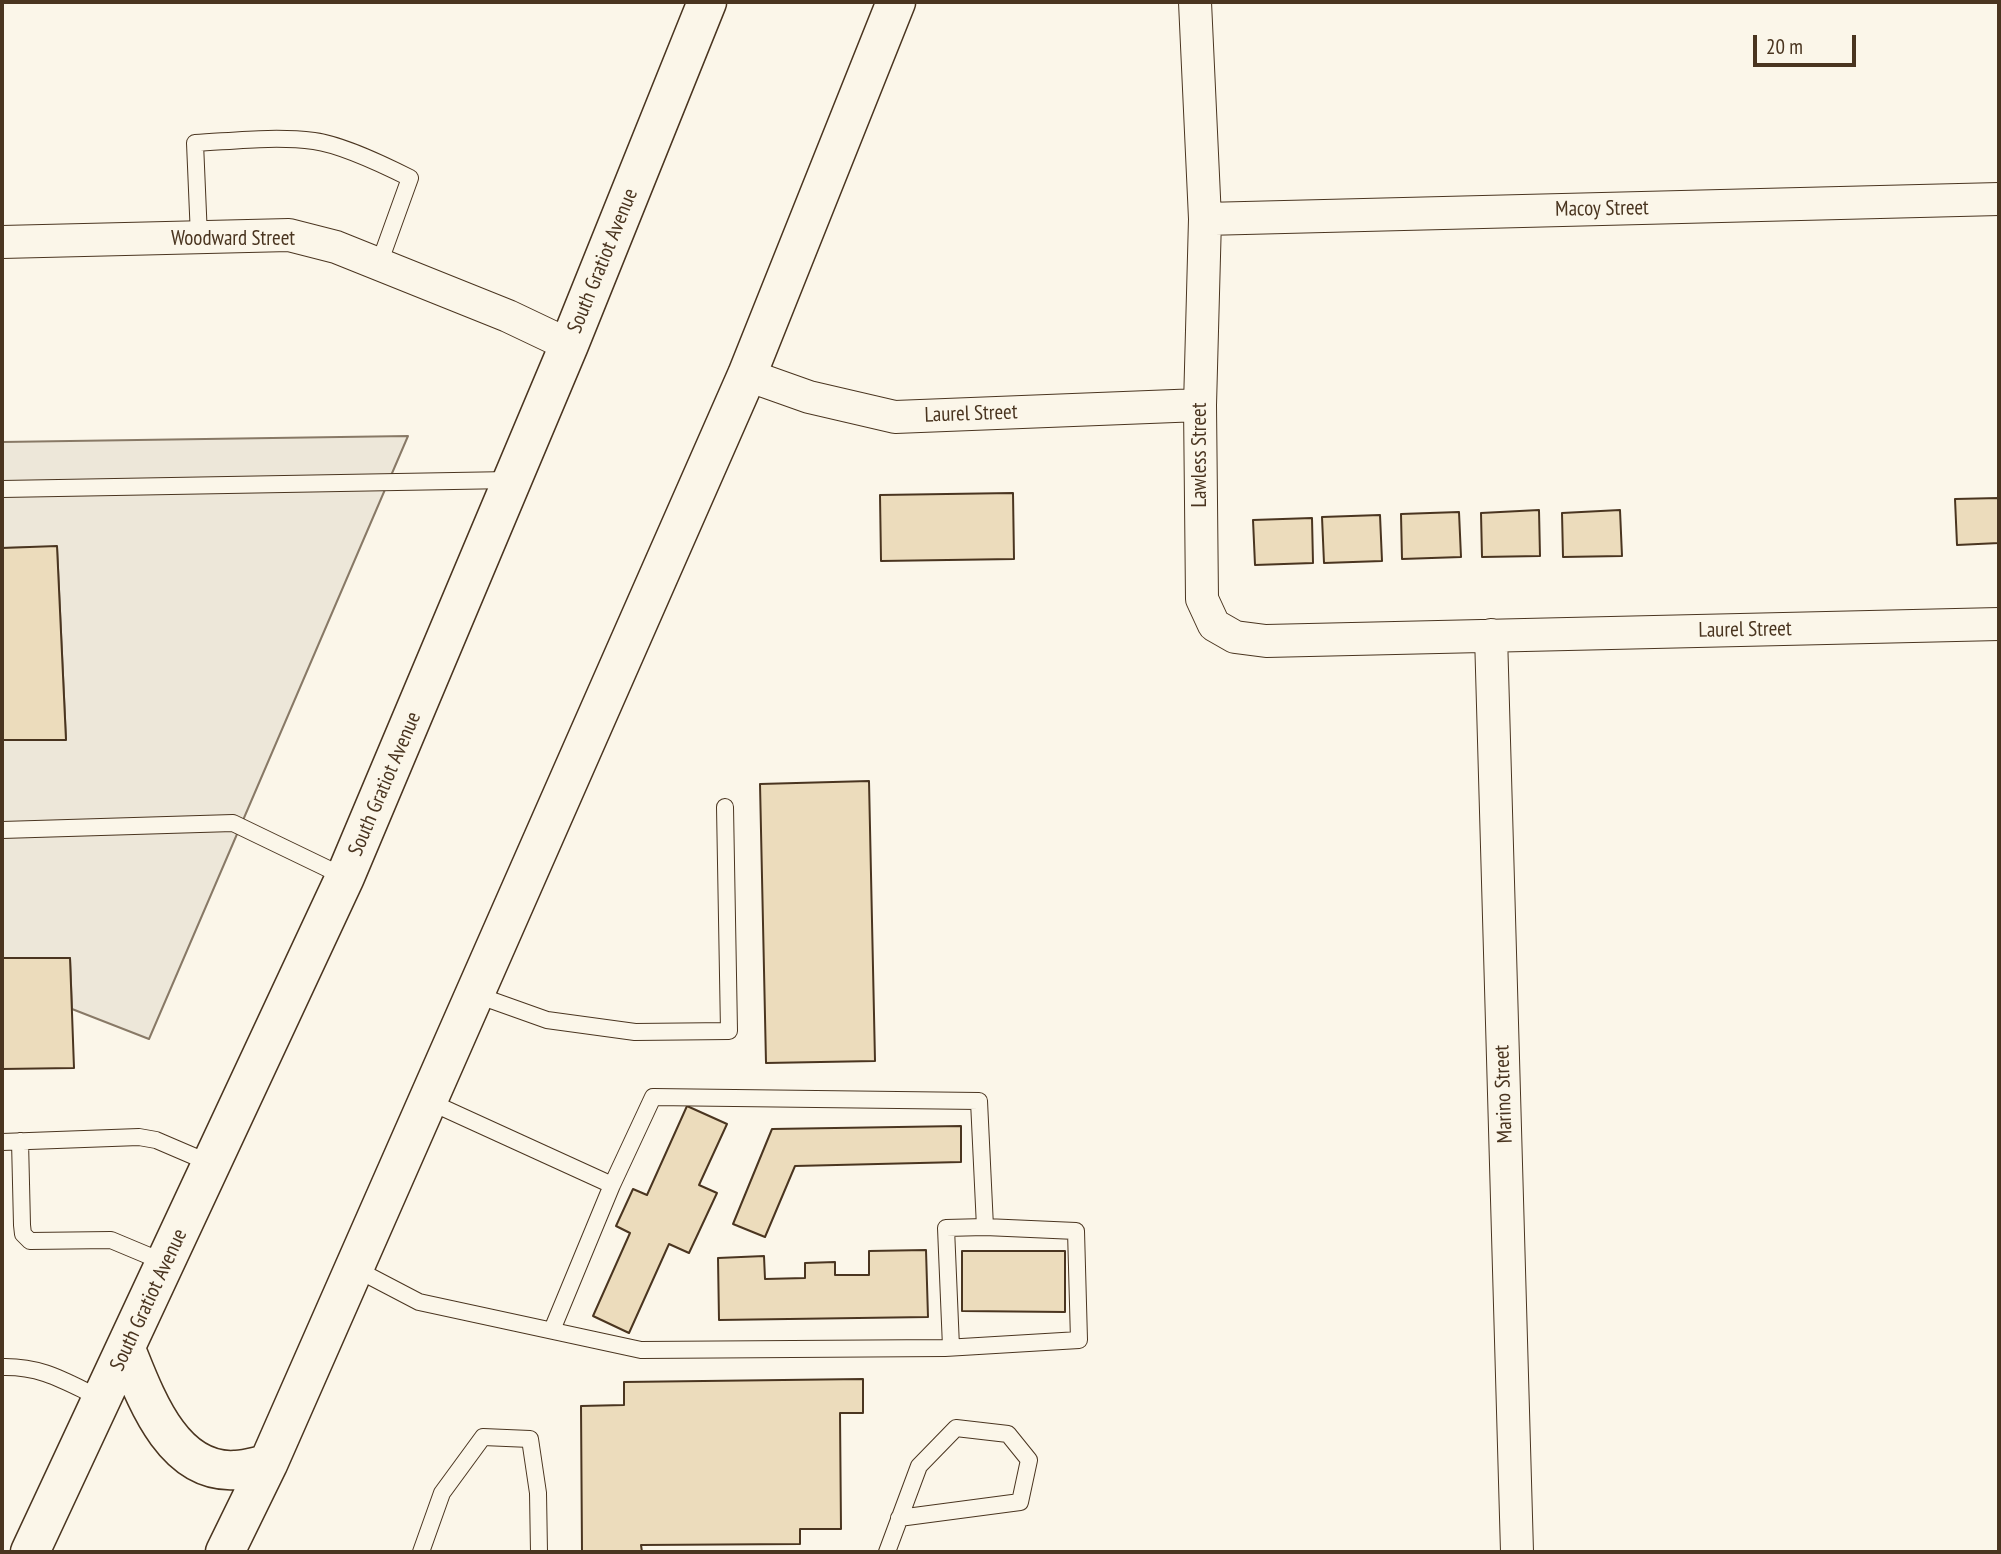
<!DOCTYPE html>
<html>
<head>
<meta charset="utf-8">
<style>
  body { margin:0 }
  #map { position:relative; width:2001px; height:1554px; overflow:hidden; background:#fbf6e9; font-family:"PT Sans Narrow",sans-serif }
  canvas { display:block }
  .frame { position:absolute; inset:0; border:4px solid #4a3520; pointer-events:none }
  .scale { position:absolute; left:1753px; top:35px; width:103px; height:32px; box-sizing:border-box; border:4px solid #4a3520; border-top:0; padding-left:9px; font-size:21px; line-height:24px; white-space:nowrap; color:#4a3520; -webkit-text-stroke:5px #fbf6e9; paint-order:stroke }
</style>
</head>
<body>
<div id="map">
<canvas width="2001" height="1554"></canvas>
<div class="frame"></div>
<div class="scale">20 m</div>
</div>
<script>
const g = document.querySelector('canvas').getContext('2d');
g.lineJoin = 'round';
function fill(path, color) { g.fillStyle = color; g.fill(path, 'evenodd'); }
function stroke(path, color, width, dash) { g.strokeStyle = color; g.lineWidth = width; g.lineCap = dash ? 'butt' : 'round'; g.setLineDash(dash || []); g.stroke(path); }
function drawText(font, color, halo, rows, align = 'center') {
  g.font = font + ' "PT Sans Narrow",sans-serif'; g.lineWidth = 5; g.setLineDash([]); g.textBaseline = 'middle'; g.strokeStyle = halo; g.fillStyle = color; for (const [text, x, y, turn = 0] of rows) {
    g.save(); g.translate(x, y); g.rotate((+turn || 0) * Math.PI / 180); g.textAlign = isNaN(turn) ? turn : align; if (halo) g.strokeText(text, 0, 0); g.fillText(text, 0, 0); g.restore();
  }
}
const parking = new Path2D(`
  M408,436L149,1039L72,1009L70,958H2V740L66,739L57,547L2,548V442Z`);
fill(parking, '#ede7d9');
stroke(parking, '#887966', 2);
const building = new Path2D(`
  M1013,493L1014,559L881,561L880,495Z
  M1999,498V543L1957,545L1955,499Z
  M1539,510L1540,556L1482,557L1481,513Z
  M1620,510L1622,556L1563,557L1562,513Z
  M1459,512L1461,557L1402,559L1401,514Z
  M1380,515L1382,561L1324,563L1322,517Z
  M1312,518L1313,563L1255,565L1253,520Z
  M57,546L66,740H2V548Z
  M869,781L875,1061L766,1063L760,784Z
  M2,958H70L74,1068L2,1069Z
  M687,1106L727,1124L699,1185L717,1193L689,1253L669,1244L629,1333L593,1316L630,1233L616,1226L633,1189L647,1195Z
  M961,1126V1162L795,1166L765,1237L733,1224L772,1129Z
  M926,1250L928,1317L719,1320L718,1258L764,1256L765,1279L805,1278V1263L835,1262V1275H869V1251Z
  M962,1251H1065V1312L962,1311Z
  M863,1379V1413H840L841,1529H800V1544L641,1545L642,1552H582L581,1406L624,1405V1382Z`);
fill(building, '#ecdcbc');
stroke(building, '#4a3520', 2);
const service = new Path2D(`
  M199,237L195,143C234,141 275,136 314,141C343,145 384,165 410,178L379,264
  M2,489L510,480
  M2,830L233,823L345,877
  M474,994L547,1020L635,1032L729,1031L725,807
  M20,1141L22,1225L23,1234L30,1241L111,1240L166,1263
  M2,1142L139,1137L156,1140L212,1164
  M354,1268L419,1302L641,1350L945,1348L1079,1340L1076,1231L985,1227L979,1101L653,1097L612,1185L428,1101
  M552,1330L612,1185
  M951,1347L946,1228L985,1227
  M2,1367C43,1366 66,1382 102,1399
  M421,1552L442,1493L483,1437L530,1439L538,1493L539,1552
  M887,1552L919,1466L956,1428L1008,1434L1029,1460L1020,1502L899,1518`);
const minor = new Path2D(`
  M1195,2L1205,219L1200,405L1202,599L1214,625L1235,637L1266,641L1999,624
  M1205,219L1999,199
  M2,242L289,235L336,247L508,316L569,345
  M747,375L809,397L895,417L1200,405
  M1491,635L1517,1552`);
const primary = new Path2D(`
  M126,1349C145,1396 172,1474 235,1470C246,1470 257,1466 268,1464
  M30,1552L345,877L569,345L707,2
  M225,1552L268,1464L747,375L896,2`);
stroke(service, '#4a3520', 18);
stroke(minor, '#4a3520', 34);
stroke(primary, '#4a3520', 41);
stroke(service, '#fbf6e9', 16);
stroke(minor, '#fbf6e9', 32);
stroke(primary, '#fbf6e9', 38);
drawText('21px', '#4a3520', '#fbf6e9', [
  ["Macoy Street",1602,209,-1],
  ["Woodward Street",233,239],
  ["South Gratiot Avenue",603,261,-68],
  ["Laurel Street",971,414,-2],
  ["Lawless Street",1200,455,-90],
  ["Laurel Street",1745,630,-1],
  ["South Gratiot Avenue",385,784,-67],
  ["Marino Street",1504,1094,-92],
  ["South Gratiot Avenue",149,1300,-65]
]);
</script>
</body>
</html>
